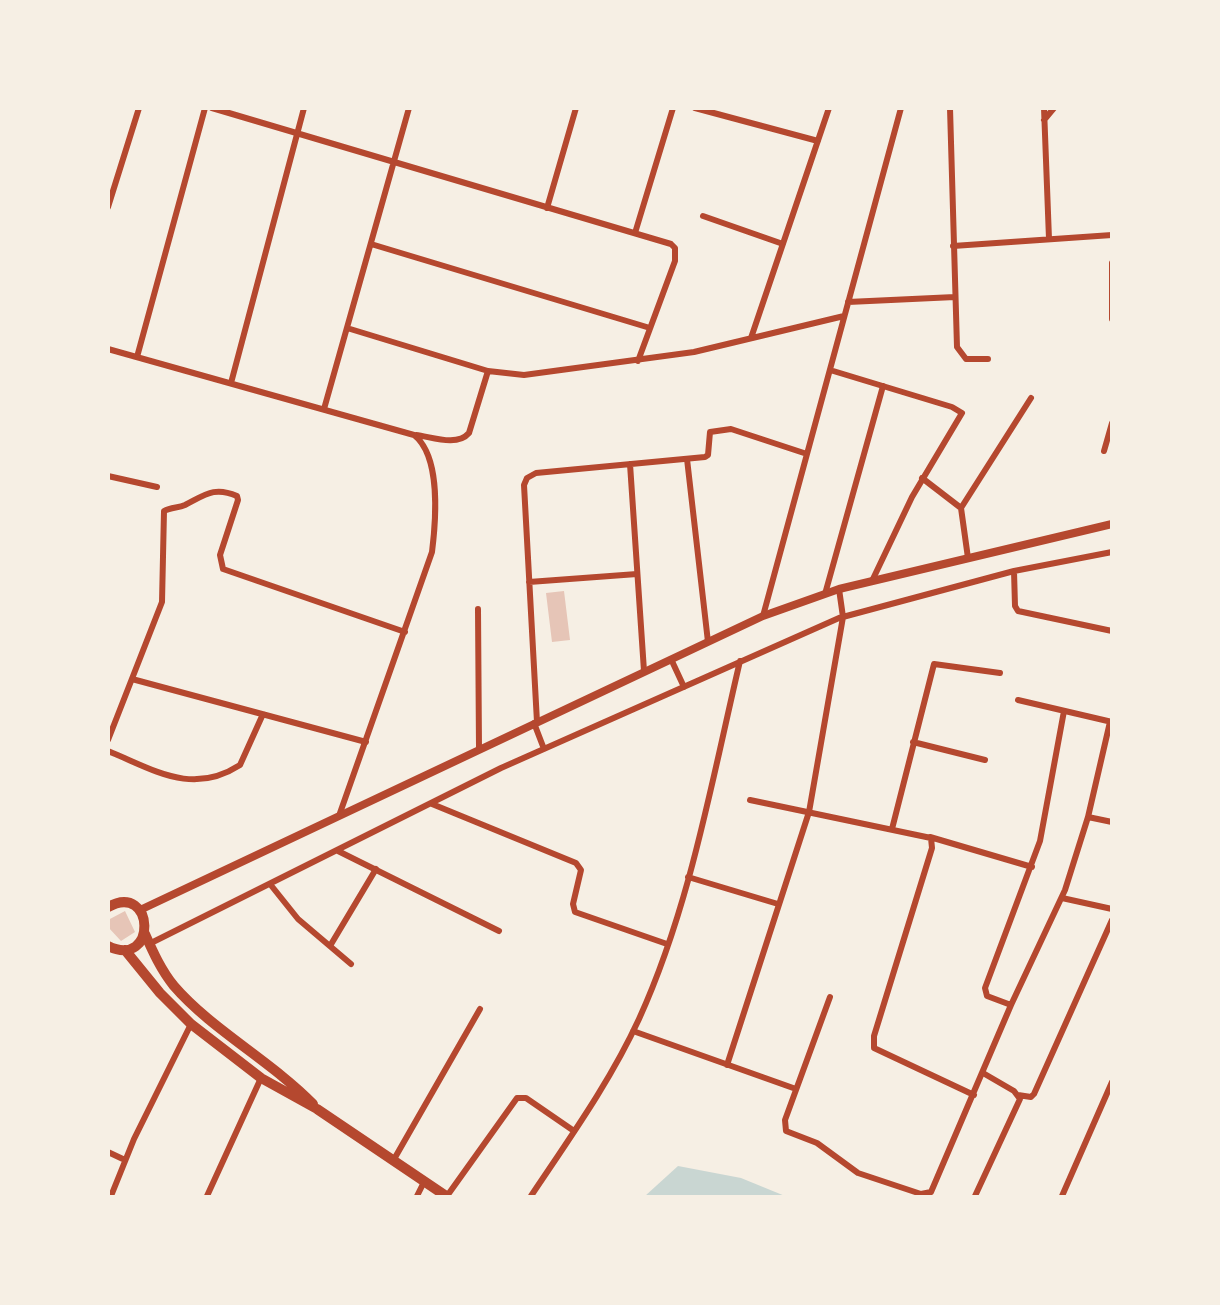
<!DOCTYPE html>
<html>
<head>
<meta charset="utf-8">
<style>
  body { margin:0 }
  #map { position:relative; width:1220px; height:1305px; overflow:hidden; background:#f6efe4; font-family:"Asap Condensed",sans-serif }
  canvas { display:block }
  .frame { position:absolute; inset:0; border:110px solid #f6efe4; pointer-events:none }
</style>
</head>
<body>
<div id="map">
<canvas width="1220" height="1305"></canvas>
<div class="frame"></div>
</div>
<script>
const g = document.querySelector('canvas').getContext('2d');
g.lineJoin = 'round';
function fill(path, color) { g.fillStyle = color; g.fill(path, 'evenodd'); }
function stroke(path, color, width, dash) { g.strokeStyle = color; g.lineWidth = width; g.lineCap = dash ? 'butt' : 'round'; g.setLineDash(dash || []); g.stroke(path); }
fill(new Path2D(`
  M678,1166L741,1178L785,1196H645Z`), '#c9d6d2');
fill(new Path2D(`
  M564,591L570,640L552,642L546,593Z
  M125,911L135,932L121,941L108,927V920Z`), '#e6c5b7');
stroke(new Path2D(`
  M212,108L671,244L675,248V261L638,361
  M695,108L818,141
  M950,108L957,347L966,359H988
  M1044,108L1049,239
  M1044,120L1054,108
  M108,207L139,108
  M547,208L576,108
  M703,216L783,244
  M635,233L673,108
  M371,244L650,328
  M953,246L1112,235
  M1112,263V319
  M848,302L955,297
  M347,328L488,371L524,375L694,352L844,316
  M751,338L829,108
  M108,349L414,435C441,456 436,520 432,552L340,813
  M137,357L205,108
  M830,370L952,407L962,413L912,497L872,581
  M231,383L304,108
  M324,409L409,108
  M416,435C432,437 457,447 469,433L488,371
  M1104,451L1112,423
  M687,459L708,642
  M630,464L644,671
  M108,476L157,487
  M922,478L961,508L968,558
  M961,508L1031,398
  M1014,571L1015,606L1018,611L1112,631
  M529,582L637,574
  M825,594L883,386
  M478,609L479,749
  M763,616L901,108
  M671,659L684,687
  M132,679L366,742
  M1018,700L1112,722
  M537,722L524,485L527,478L536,473L705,457L708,455L710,432L731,429L807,454
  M534,723L544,749
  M108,740L162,602L164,511C171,507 178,508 185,505C205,495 214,486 237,496L238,500L220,555L223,569L405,632
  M913,742L985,760
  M108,751C155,770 192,796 240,765L263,714
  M750,800L931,838L932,848L874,1036V1048L974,1095
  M432,804L576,863L581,870L573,904L575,912L667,944
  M1088,817L1112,822
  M892,829L934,664L1000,673
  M930,837L1032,867
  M338,851L499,931
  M688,877L778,904
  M270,884L298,919L351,964
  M1062,898L1112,909
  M149,944L501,768L839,618L1014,571L1112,552
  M330,946L376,869
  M830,997L785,1120L786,1131L817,1143L858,1173L921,1194L931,1192L1011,1005L1065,890L1088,817L1110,722
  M1011,1005L987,996L985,988L1040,841L1064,711
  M633,1031L796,1089
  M727,1065L809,812L843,617L839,589
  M1018,1095L1031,1097L1034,1094L1112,920
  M108,1152L125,1160
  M393,1161L480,1009
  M111,1196L134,1139L191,1024
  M207,1196L261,1078
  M417,1196L424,1182
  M447,1196L517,1098H526L574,1131
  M531,1196C569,1139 610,1082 639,1019C690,907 712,780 740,661
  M975,1196L1020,1099L1014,1091L983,1073
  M1062,1196L1112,1082`), '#b5482f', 6);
stroke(new Path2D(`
  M140,910L763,616L839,589L1112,524`), '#b5482f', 8);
stroke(new Path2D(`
  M108,907C155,881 158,970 108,946
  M145,934C153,952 161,970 174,986C211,1029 271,1061 313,1104
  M125,950L160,993L191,1024L261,1078L317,1109L446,1196`), '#b5482f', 10);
</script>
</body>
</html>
